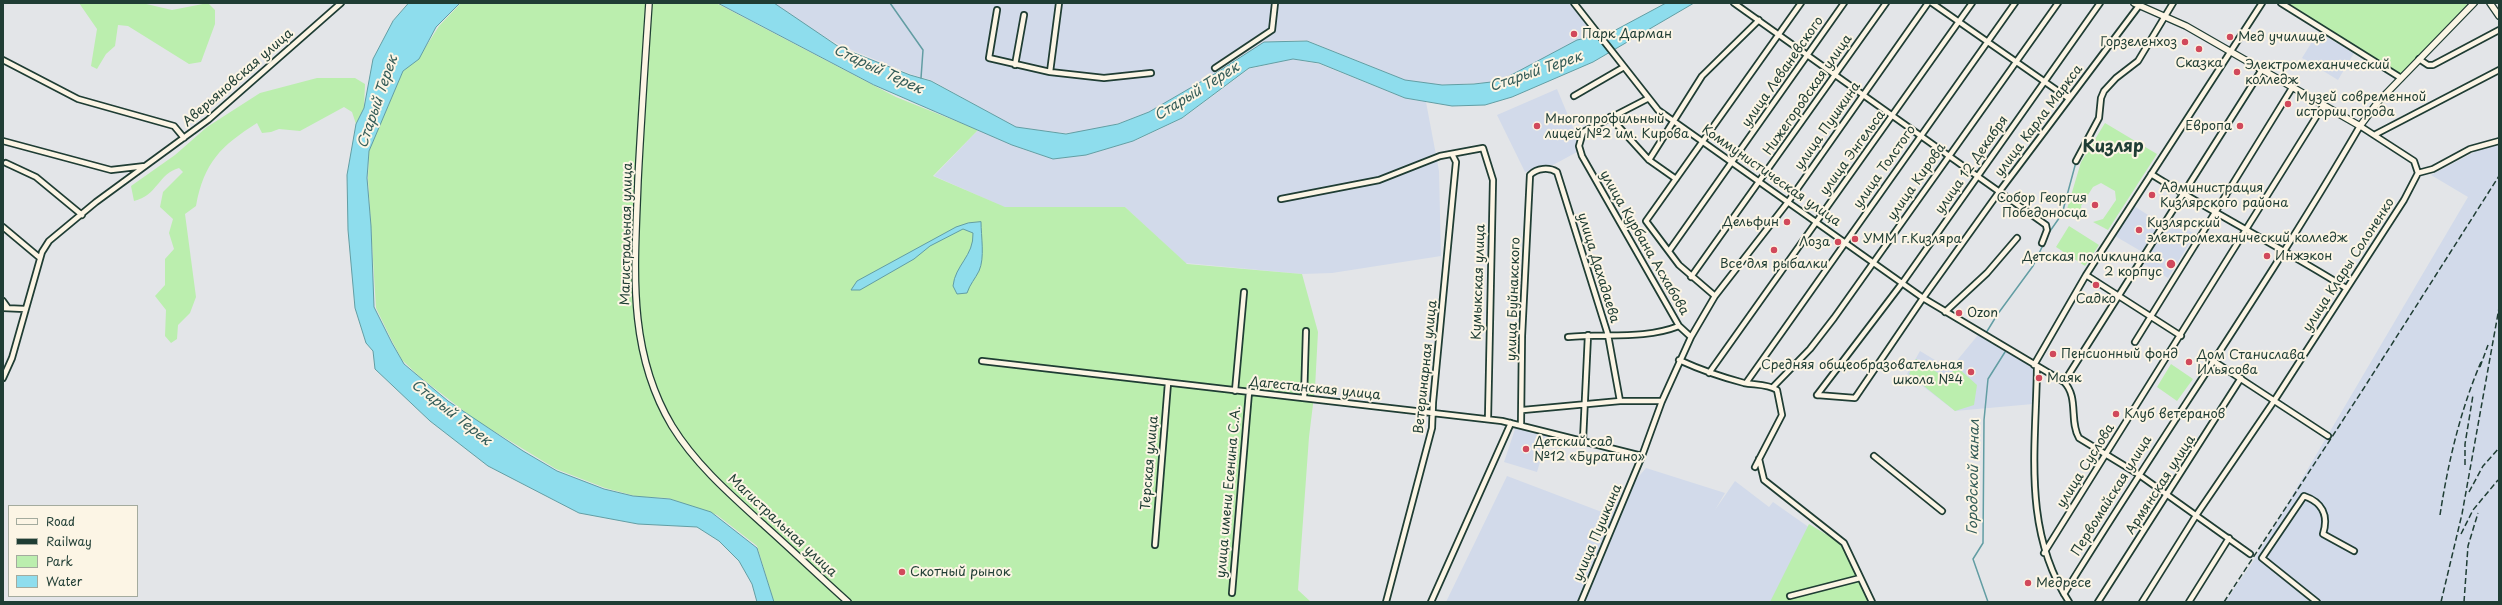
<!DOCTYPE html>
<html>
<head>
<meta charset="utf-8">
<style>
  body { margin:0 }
  #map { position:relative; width:2502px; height:605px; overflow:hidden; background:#e3e5e8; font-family:"Playpen Sans",sans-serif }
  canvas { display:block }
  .frame { position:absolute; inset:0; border:4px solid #1f3d34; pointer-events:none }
  .legend { position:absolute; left:8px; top:505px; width:130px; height:92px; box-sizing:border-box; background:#fcf5e5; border:1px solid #a4ab9e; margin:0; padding:5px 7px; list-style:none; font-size:12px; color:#1f3d34 }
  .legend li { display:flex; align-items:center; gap:8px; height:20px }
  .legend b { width:20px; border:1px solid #a4ab9e }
</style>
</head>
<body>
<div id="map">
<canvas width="2502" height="605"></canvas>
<div class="frame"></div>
<ul class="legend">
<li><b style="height:5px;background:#fcf5e5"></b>Road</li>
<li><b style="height:5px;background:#1f3d34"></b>Railway</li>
<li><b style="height:11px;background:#bbeeae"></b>Park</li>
<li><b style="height:11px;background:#8edded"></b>Water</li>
</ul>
</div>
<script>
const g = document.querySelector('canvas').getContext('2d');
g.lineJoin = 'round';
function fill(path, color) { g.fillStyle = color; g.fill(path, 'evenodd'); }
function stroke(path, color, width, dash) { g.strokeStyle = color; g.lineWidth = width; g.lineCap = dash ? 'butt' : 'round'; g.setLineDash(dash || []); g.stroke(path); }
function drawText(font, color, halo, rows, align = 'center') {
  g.font = font + ' "Playpen Sans",sans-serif'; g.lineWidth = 4; g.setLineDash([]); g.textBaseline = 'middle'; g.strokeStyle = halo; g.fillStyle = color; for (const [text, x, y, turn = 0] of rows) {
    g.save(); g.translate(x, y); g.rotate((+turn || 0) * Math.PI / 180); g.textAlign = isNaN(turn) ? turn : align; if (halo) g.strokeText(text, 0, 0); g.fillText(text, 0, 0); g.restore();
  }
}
fill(new Path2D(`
  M775,3H1568L1577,9L1592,37L1577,41L1499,82L1439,85L1405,80L1306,40L1264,41L1215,73L1149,112L1119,123L1086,132L1064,133L1015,127L931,80L913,75L840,45L813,31Z
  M2318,32L2354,53L2338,80L2302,58Z
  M1292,59L1319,64L1405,98L1426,102L1439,171L1441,256L1332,273L1302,274L1185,263L1125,207H1004L934,176L978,130L1022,149L1054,159L1086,155L1137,140L1183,118L1249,69Z
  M1557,89L1577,137V152L1553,165L1525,172L1497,115Z
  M2499,139V602H2225L2256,557L2468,197L2431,175Z
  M2134,206L2162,224L2144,253L2115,236Z
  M2169,219L2195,234L2168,278L2142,263Z
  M1978,335L2033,368V404L1955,411L1907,374L1920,351L1950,369Z
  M1516,426L1548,435L1537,472L1504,462Z
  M1646,468L1725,493L1715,510L1735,481L1769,507L1773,502L1810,528L1773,602H1446L1507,476L1607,514Z`), '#d2daea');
fill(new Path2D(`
  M79,3H142L172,10L208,3L215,10V24L201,62L189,64L128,26L118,25L115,46L106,54L97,69L91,66L97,29Z
  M461,3H716L896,97L978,130L933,176L1005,207H1125L1187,264L1302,274L1318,332L1315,388L1309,437L1298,590L1311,602H774L757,546L717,515L668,498L639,497L605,488L556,469L474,419L420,377L402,360L392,341L376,308L368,179L369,149L403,71L418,59L439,26Z
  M2285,3H2474L2401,78Z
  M317,78H355L365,84L364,108L356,124L352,112L344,107L300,131L279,129L271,132L262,133L257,123C221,146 204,162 196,206L185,214L196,297L190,313L178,325L177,339L171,343L165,336L166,310L155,296L165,285V259L174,249L169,233L173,219L160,207L163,192L183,172L179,168C159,173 157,196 134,201L131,186L175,155L207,127L260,93Z
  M2105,123L2157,154L2108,230L2093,222L2103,219L2116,200L2115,191L2101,183L2093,187L2081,206L2083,217L2067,209L2081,162Z
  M2069,226L2099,245L2085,266L2056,247Z
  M1916,359L1946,378L1957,367L1977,385L1974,405L1955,411L1909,374Z
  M2171,364L2193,379L2177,401L2157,387Z
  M1809,524L1850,549L1870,602H1770Z`), '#bbeeae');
const water = new Path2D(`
  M409,3H460L436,27L419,59L403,71L369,151L367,178L371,226L374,307L392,343L404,364L448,401L523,451L557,471L604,489L633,496L670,499L711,512L757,548L774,602H757L752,584L739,561L719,541L697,527L638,524L579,513L488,466L430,421L375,369L373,351L366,343L355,308L348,230L347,175L356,124L364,108L373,59L393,21Z
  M718,3H774L839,47L910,75L931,81L1016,127L1066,134L1118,124L1149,112L1216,73L1264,42L1307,41L1405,80L1442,85L1474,84L1500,81L1577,40L1610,33L1666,3H1694L1593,62L1512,97L1485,105L1452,106L1405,98L1319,63L1293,59L1249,68L1182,118L1133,141L1086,155L1053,159L1012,145L874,85Z
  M981,222C981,236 985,258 979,271C975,279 970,284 967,293L957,294L953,286C955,265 974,256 973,233L963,229L930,246L914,259L860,290H851L857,281L956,227L968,223Z`);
fill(water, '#8edded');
stroke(water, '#629da3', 1);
stroke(new Path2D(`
  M890,3L923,50L921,78
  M2048,234L2062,214L2076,162
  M1986,333L1997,315L2033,266L2043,245
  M1988,602L1973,559L1983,543L1984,420L1988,379L2005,352`), '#629da3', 1.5);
const minor = new Path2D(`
  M1574,3L1658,110L1923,298L2064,382C2079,397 2069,421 2079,438L2138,474L2250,554
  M1734,3L2046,225L2047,230L2042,243
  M1932,3L2068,98
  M2281,3L2401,78
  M997,10L989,58L1050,72L1104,78L1151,73
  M2419,59L2428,65H2433L2499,30
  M3,60L78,99L174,126L184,138
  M1015,65L1024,15
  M1215,68L1272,30L1275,3
  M1050,72L1059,3
  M1574,96L1624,67
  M1647,99L1583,132L1579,146L1582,156L1679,326L1691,337
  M1610,117L1649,160L1676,179
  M2376,134L2499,70
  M3,141L111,170L145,166
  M1649,160L1702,76L1759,20
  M2076,161L2099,118L2101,98L2104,91L2116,78L2138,61L2173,3
  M6,163L36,177L82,215
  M2151,174C2215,214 2282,248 2346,288
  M1281,199L1379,180L1440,156L1483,148L1493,180L1488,419
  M3,227L40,258
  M1669,251L1844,3
  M2086,275L2181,336
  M1691,277L1886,3
  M1715,296L1679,265L1646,221L1801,3
  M3,301L8,308
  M3,308L25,309
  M1945,312L1987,273L2017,238
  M1568,337C1605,333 1643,340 1679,326
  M2135,342L2292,88
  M1679,360C1701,370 1721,377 1744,383C1755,385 1768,384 1777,390L1782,415L1755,467
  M2212,360L2328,436
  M982,361L1502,421L1642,456
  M2034,365L2086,275L2262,3
  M2037,367C2036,448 2022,530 2069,602
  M1709,373L1972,3
  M3,378L12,358L42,252L49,241L96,202L208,120L341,3
  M2064,382L2261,71
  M1746,383L2015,3
  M1773,387L1810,349L1834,318L2058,3
  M1235,391L1244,292
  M1817,395L1855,398L1923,298L1999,192L2141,3
  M1817,395L1903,282L2100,3
  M1304,398L1306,331
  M1523,410L1620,401H1662
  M1521,424L1522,336L1530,175C1537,168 1549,167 1557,172L1608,335L1620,401
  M1583,440L1588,335
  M1874,456L1942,511
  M1759,459L1764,480L1844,543L1872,602
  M1155,545L1168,383
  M2044,553L2323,106
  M1232,593L1249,392
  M2064,594C2161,437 2267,286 2360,126L2414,161L2418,173
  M1790,596L1860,578
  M1386,602L1432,428L1433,402L1456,162L1452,154
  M1431,602L1511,423
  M1581,602L1642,456L1662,401L1691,337L1715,296L1788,202L1928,3
  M2098,602L2241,378
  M2142,602L2197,514L2274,401L2404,200L2418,173L2433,169L2470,149L2499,141
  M2189,602L2229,538
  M2317,602L2262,558L2304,496C2322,502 2329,515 2323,534L2354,551`);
const major = new Path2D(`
  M649,3C645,62 641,121 638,180C635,266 626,349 672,426C696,465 732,496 765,526C793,551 820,577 848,602
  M2134,3L2186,26L2360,126L2378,102L2474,3
  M2490,3L2499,16`);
stroke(minor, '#1f3d34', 8);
stroke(major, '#1f3d34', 8);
stroke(minor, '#fcf5e5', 4.5);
stroke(major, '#fcf5e5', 5.5);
stroke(new Path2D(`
  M2480,367L2488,345
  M2465,465V444L2473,395
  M2469,492L2483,466L2499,448
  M2440,515C2448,463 2460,411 2481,362
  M2461,534L2473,510L2498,480
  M2224,602L2362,391L2499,176
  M2441,602L2462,514L2499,308
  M2464,602L2468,546L2478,513`), '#1f3d34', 1.5, [6, 3]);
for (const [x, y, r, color] of [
  [1574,34,4,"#d1495b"],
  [2230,37,4,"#d1495b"],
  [2185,42,4,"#d1495b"],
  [2199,49,4,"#d1495b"],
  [2237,72,4,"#d1495b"],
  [2288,104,4,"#d1495b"],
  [1537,126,4,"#d1495b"],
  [2240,126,4,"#d1495b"],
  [2152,195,4,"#d1495b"],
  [2095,205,4,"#d1495b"],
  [1787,222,4,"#d1495b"],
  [2139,230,4,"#d1495b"],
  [1855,239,4,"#d1495b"],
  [1838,242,4,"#d1495b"],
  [1774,250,4,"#d1495b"],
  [2267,256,4,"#d1495b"],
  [2171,264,5,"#d1495b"],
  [2096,285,4,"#d1495b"],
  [1959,313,4,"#d1495b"],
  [2053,354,4,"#d1495b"],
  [2189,362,4,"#d1495b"],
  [1971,372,4,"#d1495b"],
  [2039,378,4,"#d1495b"],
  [2116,414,4,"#d1495b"],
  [1526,449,4,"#d1495b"],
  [902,572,4,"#d1495b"],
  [2028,583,4,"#d1495b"]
]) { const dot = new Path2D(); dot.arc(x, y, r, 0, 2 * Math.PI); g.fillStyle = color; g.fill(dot); stroke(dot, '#fcf5e5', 1.5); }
drawText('13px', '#1f3d34', '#fcf5e5', [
  ["Парк Дарман",1582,34],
  ["Мед училище",2238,37],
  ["Горзеленхоз",2177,42,"right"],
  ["Сказка",2199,63,"center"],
  ["Электромеханический",2245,65],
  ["колледж",2245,80],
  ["Музей современной",2296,97],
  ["истории города",2296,112],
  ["Многопрофильный",1545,119],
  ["лицей №2 им. Кирова",1545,134],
  ["Европа",2232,126,"right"],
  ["Администрация",2160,188],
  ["Кизлярского района",2160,203],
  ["Собор Георгия",2087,198,"right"],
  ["Победоносца",2087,213,"right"],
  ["Дельфин",1779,222,"right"],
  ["Кизлярский",2147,223],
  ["электромеханический колледж",2147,238],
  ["УММ г.Кизляра",1863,239],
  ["Лоза",1830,242,"right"],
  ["Инжэкон",2275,256],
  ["Детская поликлинака",2162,257,"right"],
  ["2 корпус",2162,272,"right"],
  ["Все для рыбалки",1774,264,"center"],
  ["Садко",2096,299,"center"],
  ["Ozon",1967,313],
  ["Пенсионный фонд",2061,354],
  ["Дом Станислава",2197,355],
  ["Ильясова",2197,370],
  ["Средняя общеобразовательная",1963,365,"right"],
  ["школа №4",1963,380,"right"],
  ["Маяк",2047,378],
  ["Клуб ветеранов",2124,414],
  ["Детский сад",1534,442],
  ["№12 «Буратино»",1534,457],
  ["Скотный рынок",910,572],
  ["Медресе",2036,583]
], 'left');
drawText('13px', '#1f3d34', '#fcf5e5', [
  ["улица Леваневского",1783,72,-55],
  ["Аверьяновская улица",238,78,-41],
  ["Нижегородская улица",1808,95,-55],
  ["улица Карла Маркса",2039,121,-53],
  ["улица Пушкина",1828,126,-55],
  ["улица Энгельса",1853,153,-54],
  ["улица 12 Декабря",1972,165,-55],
  ["улица Толстого",1885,167,-55],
  ["Коммунистическая улица",1771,176,35],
  ["улица Кирова",1917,182,-55],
  ["Магистральная улица",627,234,-89],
  ["улица Курбана Асхабова",1644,243,60],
  ["улица Клары Солоненко",2349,265,-57],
  ["улица Дахадаева",1598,268,73],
  ["Кумыкская улица",1479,282,-88],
  ["улица Буйнакского",1514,299,-88],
  ["Ветеринарная улица",1426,367,-84],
  ["Дагестанская улица",1315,389,6],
  ["Терская улица",1150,463,-85],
  ["улица Суслова",2086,466,-58],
  ["Армянская улица",2161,485,-57],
  ["улица имени Есенина С.А.",1229,492,-85],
  ["Первомайская улица",2112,496,-58],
  ["Магистральная улица",782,526,43],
  ["улица Пушкина",1598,533,-67]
]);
drawText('italic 14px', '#355d59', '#fcf5e5', [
  ["Старый Терек",878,70,25],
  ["Старый Терек",1536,72,-19],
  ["Старый Терек",1197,92,-32],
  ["Старый Терек",378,102,-71],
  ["Старый Терек",451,413,38],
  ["Городской канал",1974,477,-89]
]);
drawText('bold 17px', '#1f3d34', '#fcf5e5', [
  ["Кизляр",2113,147]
]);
</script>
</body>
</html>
